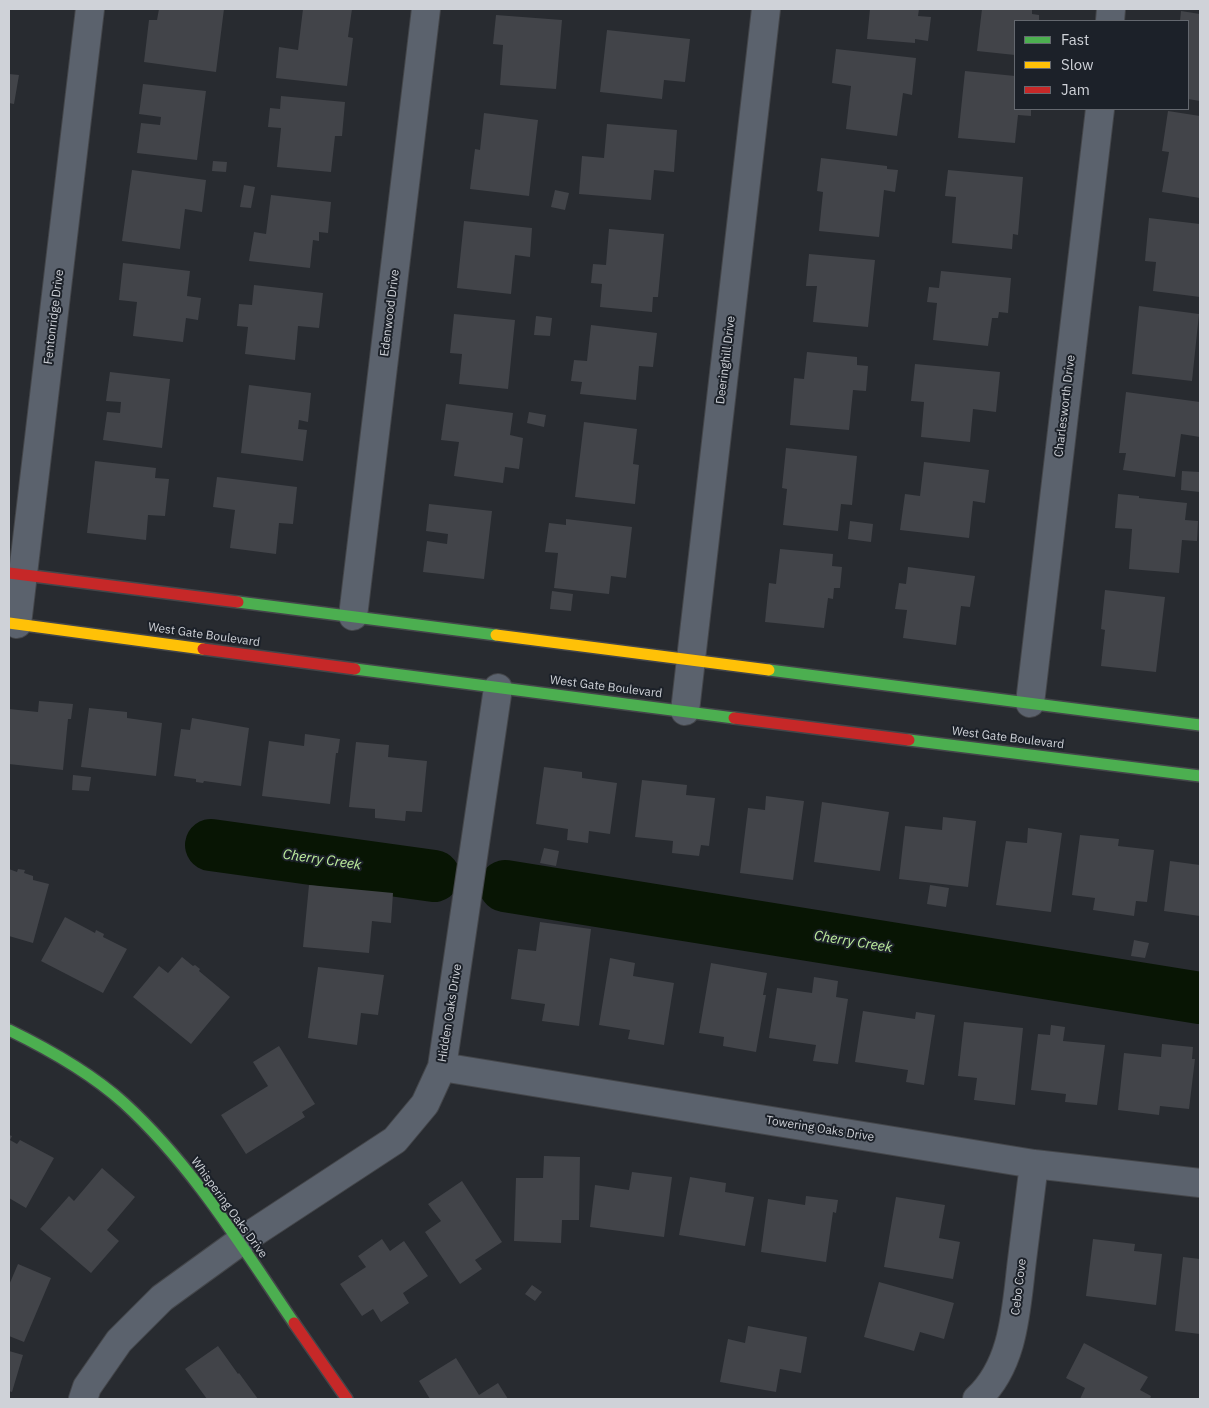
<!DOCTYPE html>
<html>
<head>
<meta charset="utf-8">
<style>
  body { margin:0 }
  #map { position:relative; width:1209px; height:1408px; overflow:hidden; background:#282b30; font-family:"IBM Plex Sans",sans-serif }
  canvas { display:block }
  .frame { position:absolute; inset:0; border:10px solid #cfd2d8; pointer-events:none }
  .legend { position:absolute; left:1014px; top:20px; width:175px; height:90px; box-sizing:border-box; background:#1c2129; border:1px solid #64686f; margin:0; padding:6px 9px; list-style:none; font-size:15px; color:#cfd2d8 }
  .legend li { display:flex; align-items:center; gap:10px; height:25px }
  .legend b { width:25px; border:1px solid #64686f }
</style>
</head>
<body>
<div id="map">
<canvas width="1209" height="1408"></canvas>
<div class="frame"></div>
<ul class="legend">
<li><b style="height:6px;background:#4caf50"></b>Fast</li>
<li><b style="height:6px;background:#ffc107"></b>Slow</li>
<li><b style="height:6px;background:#c62828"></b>Jam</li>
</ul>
</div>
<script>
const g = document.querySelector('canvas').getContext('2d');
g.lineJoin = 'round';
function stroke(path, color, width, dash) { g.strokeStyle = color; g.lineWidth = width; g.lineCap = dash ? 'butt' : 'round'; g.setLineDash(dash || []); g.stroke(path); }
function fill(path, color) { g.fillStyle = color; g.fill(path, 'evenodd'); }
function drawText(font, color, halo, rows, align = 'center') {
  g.font = font + ' "IBM Plex Sans",sans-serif'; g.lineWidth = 4; g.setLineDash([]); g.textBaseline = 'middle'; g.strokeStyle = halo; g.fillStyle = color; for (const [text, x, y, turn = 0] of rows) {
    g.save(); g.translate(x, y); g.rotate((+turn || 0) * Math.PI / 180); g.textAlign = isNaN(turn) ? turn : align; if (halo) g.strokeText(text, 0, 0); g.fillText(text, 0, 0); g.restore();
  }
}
stroke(new Path2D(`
  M211,845L434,876
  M505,886L1200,998`), '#081504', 52);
fill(new Path2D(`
  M159,9H224L216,72L144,62L149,20H157Z
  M303,9H352L348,37L353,38L347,86L276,78L279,47L298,50Z
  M870,9H919L918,16L931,17L928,41L915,39V43L867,39Z
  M982,9H1032V14L1039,15V21H1015V55L977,51Z
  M1181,11L1200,14V101L1188,99V21H1180Z
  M496,15L562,20L556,89L500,85L503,45L493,44Z
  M607,30L690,39L685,82L664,80L662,99L600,92Z
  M836,49L916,58L912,95L903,93L897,136L846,129L851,86L832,83Z
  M965,71L1015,76V109H1031V116L1018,115L1015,143L958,138Z
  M9,74L19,75L14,104L9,103Z
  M143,84L206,91L197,160L137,153L141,123L160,125L161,117L139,114Z
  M281,96L345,102L342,136H335L331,172L277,167L281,128L268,127L270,108L280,109Z
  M1168,111L1200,116V198L1162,192L1169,152L1162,151Z
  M484,113L538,120L529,196L470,189L475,149L480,150Z
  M607,124L677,130L674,172L654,170L651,200L579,194L582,156L604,158Z
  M821,158L887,166V169L898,170L895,192L884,190L879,237L819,231L823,192L817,191Z
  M213,161L227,162L226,172L212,171Z
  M132,170L206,180L202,212L185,209L180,249L122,241Z
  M948,170L1023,177L1018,235L1013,234L1012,249L952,243L956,197L945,196Z
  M244,185L255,187L251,208L240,207Z
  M555,190L569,193L565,210L551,207Z
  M271,195L331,202L328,233L319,232V241L313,240L310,268L249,261L254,232L266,234Z
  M1149,218L1200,224V297L1153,291L1156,262L1145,261Z
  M464,221L532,228L530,257L515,255L511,294L457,288Z
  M609,229L664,234L658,297H653L652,312L600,307L602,284L591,283L593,264L606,265Z
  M809,254L875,260L868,327L813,322L817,286H806Z
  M123,263L190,271L187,296L201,298L198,320L186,318L183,342L133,336L137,302L119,300Z
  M941,271L1011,278L1008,313L999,312L998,318H992L988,346L933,340L937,303L927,302L929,287L939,288Z
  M254,285L323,293L319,328L298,326L295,360L245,354L248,327L237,326L239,304L252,305Z
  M1139,306L1199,314L1192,381L1132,374Z
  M454,314L515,320L508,389L459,384L462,354L450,353Z
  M536,316L552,318L550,336L534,335Z
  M591,325L657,333L653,367L639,366L636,400L580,394L582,382L571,381L574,360L587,361Z
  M807,352L857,357V365L868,366L866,391L853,390L849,430L790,425L794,378L804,379Z
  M915,364L1000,372L996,412L973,409L970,442L921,437L924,402L911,401Z
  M110,372L170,379L162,448L103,440L107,412L120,413L121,402L106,401Z
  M249,385L311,393L308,422L299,420L298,429L307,430L303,461L241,453Z
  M1126,392L1200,402V437L1181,434L1175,477L1123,470L1126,453H1119Z
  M446,404L513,413L510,435L523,438L519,469L505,467L503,483L454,476L459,442L441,440Z
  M529,412L546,415L544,427L527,423Z
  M584,422L637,429L633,464L639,465L635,504L575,497Z
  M786,448L857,456L852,505L841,504L838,531L783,525L787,489L782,488Z
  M95,461L156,468L155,478L169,479L165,516L148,515L146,540L87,533Z
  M924,462L989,470L985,503L973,501L969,538L900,530L905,494L920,496Z
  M1182,471L1200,472V492L1181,490Z
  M217,477L297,487L293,524L279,523L276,554L230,548L235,510L213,507Z
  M1118,494L1139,496V498L1187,503L1185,520L1198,521L1197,541L1182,540L1179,573L1129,569L1132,529L1115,528Z
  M429,504L492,511L484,579L423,572L427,541L447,544L448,534L426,531Z
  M566,519L632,527L626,578L611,576L609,594L554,588L558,553L545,552L549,523L566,525Z
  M850,521L873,524L871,542L848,539Z
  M780,549L833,554L832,566L842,567L840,588H834L833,599L828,598L824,628L765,622L769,583L776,584Z
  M908,567L975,576L970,607L961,606L956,645L903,638L907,610L895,609L899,583L906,584Z
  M1105,590L1165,597L1156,672L1101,666L1105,630L1101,629Z
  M552,591L573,594L571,611L550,609Z
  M39,701L73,704L71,719H68L63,770L9,764V709L38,712Z
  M89,708L127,712V718L162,723L156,776L81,767Z
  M192,718L249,728L241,786L204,781L203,783L196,782V779L174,776L181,729L190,730Z
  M305,734L340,739L338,753H336L330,804L262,796L269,741L304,746Z
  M356,742L389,745L388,757L427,761L422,812L406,811L405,821L375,818V809L349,807Z
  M544,767L582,772V778L617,783L610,834L589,831L588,843L567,840L568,829L536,824Z
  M73,775L91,777L89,791L72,790Z
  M642,780L687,785L686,795L715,798L709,846L701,845L699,856L672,853L673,841L635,837Z
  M766,796L804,801L793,880L740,873L748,808L765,810Z
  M822,802L889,812L880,871L814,862Z
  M943,817L976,821L968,887L899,879L905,826L942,830Z
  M1028,828L1062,833L1051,912L996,905L1006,841L1027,843Z
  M1080,835L1119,839L1118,846L1154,850L1147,902L1136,901L1134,916L1093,910L1095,898L1072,895Z
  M544,848L559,851L556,866L540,863Z
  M1170,861L1200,865V916L1164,911Z
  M9,869L17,872L18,869L25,870L24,873L33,876V880L49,884L33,943L9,936Z
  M309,885L393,893L391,923L372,921L369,953L303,947Z
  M930,885L949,888L946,907L927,904Z
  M65,917L95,933L96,930L104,934L103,937L127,949L103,993L41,961Z
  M540,922L591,929L579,1026L542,1021L545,1004L511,999L518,949L536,951Z
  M1134,940L1149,943L1145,958L1131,956Z
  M182,957L193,966L195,965L200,969L199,971L230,997L191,1044L133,997L159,966L168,973Z
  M610,958L635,963L633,976L674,983L664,1045L628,1039L630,1030L599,1025Z
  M711,963L767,973L763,995H766L756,1052L723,1046L724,1037L699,1033Z
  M318,967L384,975L378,1015L361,1013L357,1045L308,1038Z
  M814,977L838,981L836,997L848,999L838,1064L813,1061L816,1045L769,1038L777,988L812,993Z
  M863,1011L915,1019L916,1012L935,1015L924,1085L906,1082L908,1070L855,1062Z
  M964,1022L1023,1028L1015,1105L974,1100L977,1078L958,1076Z
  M1051,1025L1065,1027L1063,1041L1105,1045L1097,1105L1065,1102L1066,1094L1031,1090L1038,1034L1050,1035Z
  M1162,1044L1193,1047L1192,1059H1195L1189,1109L1160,1106L1159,1115L1118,1110L1124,1053L1161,1057Z
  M279,1046L315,1104L302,1112L305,1117L246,1154L221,1115L268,1086L253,1062Z
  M9,1135L12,1136L10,1140L17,1144L20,1140L54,1158L26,1208L9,1198Z
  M544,1156L580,1157L579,1220H562L561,1243L514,1241L516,1178H543Z
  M102,1168L135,1197L107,1230L119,1241L91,1273L40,1229L69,1196L74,1201Z
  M632,1172L672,1177L664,1237L590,1227L595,1185L629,1190Z
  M690,1177L726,1183L725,1192L754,1197L745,1246L679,1235Z
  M462,1181L502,1242L475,1260L482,1269L460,1284L425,1232L441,1221L428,1204Z
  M806,1196L838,1200L836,1213L833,1212L826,1262L761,1252L768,1199L805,1205Z
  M896,1197L945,1205L939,1238L960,1242L953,1279L884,1267Z
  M382,1239L390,1251L404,1241L428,1276L403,1293L409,1303L381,1322L373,1309L362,1316L340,1284L366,1267L358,1256Z
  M1093,1239L1135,1244L1134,1251L1162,1254L1156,1305L1086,1296Z
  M1183,1257L1200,1259V1334L1175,1331Z
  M18,1264L51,1278L24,1342L9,1336V1285Z
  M879,1282L954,1303L944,1339L920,1332L914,1351L864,1337Z
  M532,1285L542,1292L535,1301L525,1294Z
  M748,1326L807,1337L801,1373L780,1369L776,1392L720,1382L728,1339L745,1343Z
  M1084,1343L1148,1377L1140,1390L1151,1396L1150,1399H1080L1085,1388L1066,1378Z
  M218,1346L238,1374L239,1373L258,1399H207L185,1369Z
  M9,1351L23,1355L12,1392L9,1391Z
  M456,1358L479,1395L498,1383L508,1399H430L419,1381Z`), '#424449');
const street = new Path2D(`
  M1110,21L1111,9
  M353,616L426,9
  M17,624L90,9
  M1030,703L1100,109
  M685,711L766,9
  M442,1067L1034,1164L1200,1183
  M83,1399L87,1387L119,1341L162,1298L238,1243L395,1140L425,1104L442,1067L498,688
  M977,1399C1015,1364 1016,1308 1022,1260C1026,1228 1030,1196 1034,1164`);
const fast = new Path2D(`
  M238,602L496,635
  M355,669L734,718
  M769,670L1200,725
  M909,740L1200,776
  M9,1030C50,1050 91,1073 124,1103C193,1166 242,1247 294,1323`);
const slow = new Path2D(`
  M9,623L203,649
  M496,635L769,670`);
const jam = new Path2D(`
  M9,573L238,602
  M203,649L355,669
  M734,718L909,740
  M294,1323L347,1399`);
stroke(street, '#44464a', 30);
stroke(fast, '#44464a', 14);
stroke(slow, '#44464a', 14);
stroke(jam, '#44464a', 14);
stroke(street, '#5b626d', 28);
stroke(fast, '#4caf50', 11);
stroke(slow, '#ffc107', 11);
stroke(jam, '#c62828', 11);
drawText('12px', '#cfd2d8', '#1c2129', [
  ["Edenwood Drive",390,313,-83],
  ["Fentonridge Drive",54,317,-83],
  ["Deeringhill Drive",726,360,-83],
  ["Charlesworth Drive",1065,406,-83],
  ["West Gate Boulevard",204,635,8],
  ["West Gate Boulevard",606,687,7],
  ["West Gate Boulevard",1008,738,7],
  ["Hidden Oaks Drive",450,1013,-81],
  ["Towering Oaks Drive",820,1129,9],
  ["Whispering Oaks Drive",229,1208,54],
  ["Cebo Cove",1019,1287,-83]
]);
drawText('italic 14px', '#beee9e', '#1c2129', [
  ["Cherry Creek",322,860,8],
  ["Cherry Creek",853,942,9]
]);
</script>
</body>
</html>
